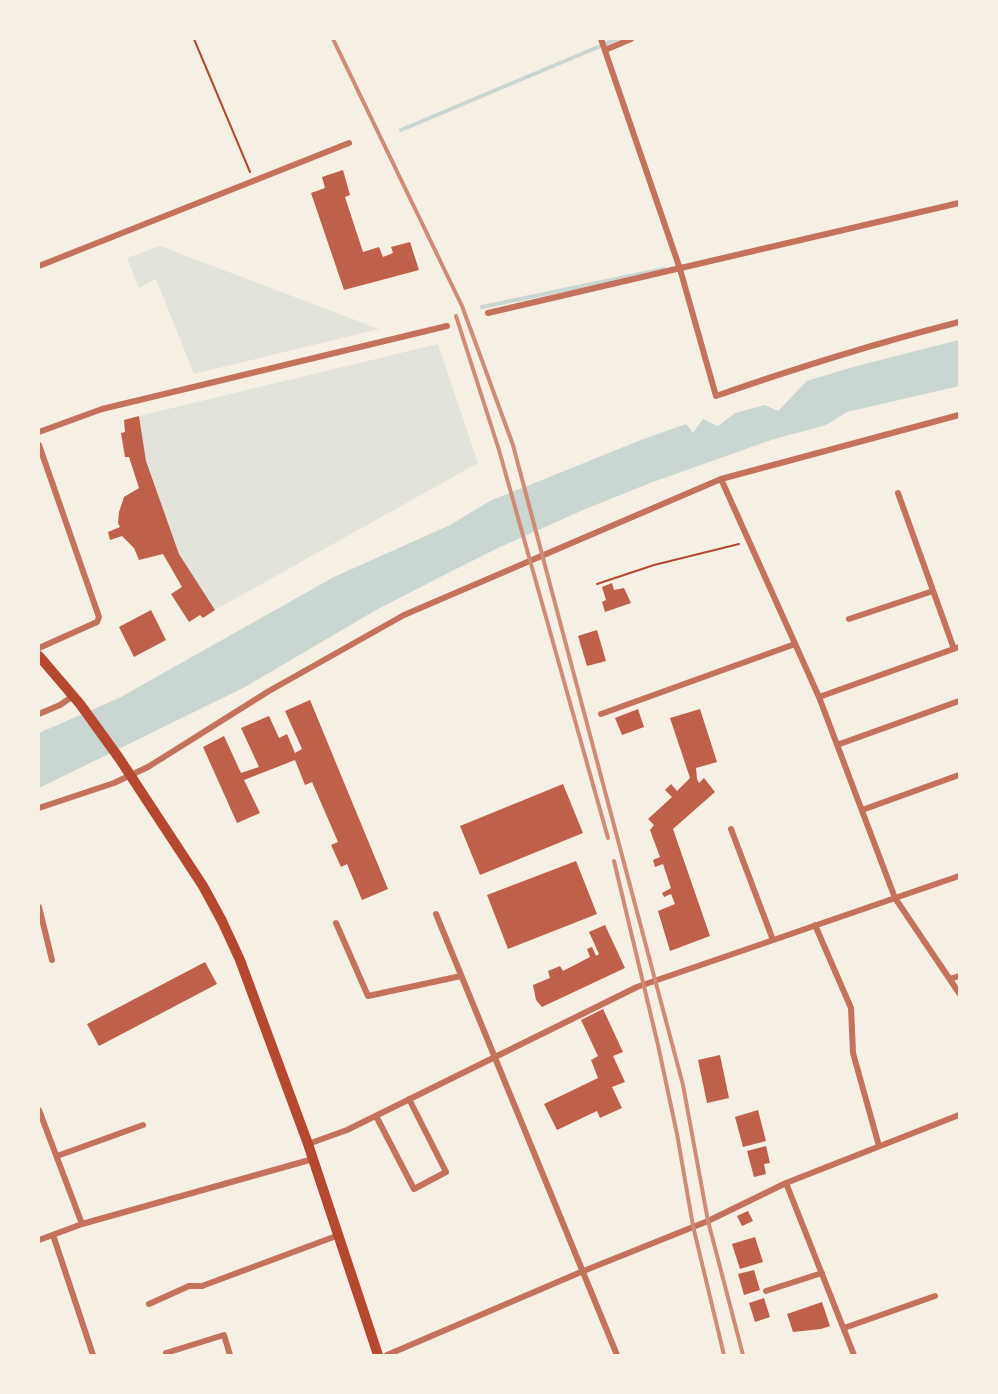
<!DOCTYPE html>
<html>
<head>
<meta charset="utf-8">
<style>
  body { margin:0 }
  #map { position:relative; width:998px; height:1394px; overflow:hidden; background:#f6efe4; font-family:"IBM Plex Sans",sans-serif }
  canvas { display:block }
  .frame { position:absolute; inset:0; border:40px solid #f6efe4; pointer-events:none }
</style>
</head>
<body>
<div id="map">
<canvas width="998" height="1394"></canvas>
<div class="frame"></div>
</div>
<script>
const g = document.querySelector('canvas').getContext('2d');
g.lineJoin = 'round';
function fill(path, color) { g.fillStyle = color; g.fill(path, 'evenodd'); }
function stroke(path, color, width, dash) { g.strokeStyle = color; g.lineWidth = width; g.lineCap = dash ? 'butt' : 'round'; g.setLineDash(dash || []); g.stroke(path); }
fill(new Path2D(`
  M160,246L379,329L194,374L156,279L139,288L127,258Z
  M438,344L478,463L215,610L179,554L146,461L139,416Z`), '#e2e4dc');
fill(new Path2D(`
  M959,340V386L847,412L826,425L771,440L650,483L583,510L500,547L448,573L376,610L245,687L39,788V733L119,698L334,577L450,525L490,501L641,440L686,424L693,433L703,419L718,426L735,413L765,405L778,411L807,381L853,367Z`), '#c9d6d2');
stroke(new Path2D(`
  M401,130L617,39
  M482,307L664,269`), '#c9d6d2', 4);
fill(new Path2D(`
  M343,170L350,195L345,197L363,252L379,247L383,257L393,253L391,247L410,242L419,270L344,290L311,193L325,188L322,177Z
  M139,416L146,461L179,554L215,610L203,618L200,615L189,622L171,594L182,587L163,554L139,560L134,548L122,536L110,540L108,532L120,527L118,523L119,512L124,497L139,488L129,457H125L121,433L125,432L124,420Z
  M612,583L614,590L624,588L631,603L605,612L602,602L606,600L602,587Z
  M151,610L166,640L134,657L119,627Z
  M597,630L606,661L587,666L578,636Z
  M310,700L388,889L362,900L347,864L341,867L331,845L338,842L312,782L305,785L295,760L244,780L260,813L237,823L203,747L224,736L241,773L259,767L241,728L269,716L279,738L287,734L295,753L302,749L285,711Z
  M638,709L644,727L622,735L615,718Z
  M700,709L717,762L696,768L697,779L699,783L704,778L715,792L673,829L710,936L670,951L658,911L675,904L671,894L664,897L662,893L671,888L663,864L655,867L653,860L660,857L650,830L654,825L648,819L672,797L665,790L671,784L677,791L690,778L670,718Z
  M563,784L583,833L480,875L460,826Z
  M576,861L597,914L508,949L487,895Z
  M605,925L625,968L542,1007L536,1000L533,985L550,978L548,971L560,966L563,971L590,957L587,949L592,947L596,956L599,954L589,932Z
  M205,962L217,984L99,1046L87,1024Z
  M603,1009L623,1052L613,1056L625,1082L612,1087L622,1108L600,1118L597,1111L557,1130L544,1104L598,1078L591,1060L598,1056L581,1020Z
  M720,1055L729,1098L707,1103L698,1060Z
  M758,1110L766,1141L743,1147L735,1117Z
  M766,1146L770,1163L764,1164L766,1174L754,1177L747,1151Z
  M748,1211L753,1221L742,1226L737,1216Z
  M755,1237L763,1262L740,1269L732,1244Z
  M754,1270L760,1290L744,1295L738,1274Z
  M764,1298L770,1317L755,1322L749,1303Z
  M822,1302L830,1326L821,1329L793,1332L787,1314Z`), '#bf614a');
stroke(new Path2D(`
  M194,39L250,172
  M597,584L654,565L739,544`), '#b5482f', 2);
stroke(new Path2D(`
  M601,39L680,269L716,396C796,368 877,343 959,322
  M605,50L631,39
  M39,266L349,143
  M488,313L959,203
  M39,432L102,409L447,326
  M39,445L99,617L97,622L39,648
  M721,479L819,697L895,898L959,993
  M898,493L954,649
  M849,619L933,591
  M819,697L959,647
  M39,714L60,705L73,696
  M601,714L795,644
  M837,745L959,701
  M39,808L114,783L148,767L269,691L404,615L546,554L721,479L959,415
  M862,810L959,775
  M731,829L773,940
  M39,907L52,960
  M436,914L617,1355
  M336,923L368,996L461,976
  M815,925L851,1008L853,1053L879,1146
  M950,979L959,976
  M39,1110L82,1224
  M376,1116L414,1189L446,1172L409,1099
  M308,1144L347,1130L637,987L959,876
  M57,1156L143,1125
  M786,1183L854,1355
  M53,1235L93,1355
  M39,1240L82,1224L313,1159
  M766,1291L822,1273
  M149,1304L189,1286H202L339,1235
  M844,1328L935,1296
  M167,1355L166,1353L224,1335L230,1355
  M387,1355L581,1272L708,1221L786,1183L959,1115`), '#c5725c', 6);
stroke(new Path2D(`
  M39,656L80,704L119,758L203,886L222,921L240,960L308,1144L378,1355`), '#b5482f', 10);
stroke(new Path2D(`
  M333,39L462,306L513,445L683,1085L708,1221L743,1355
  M456,316L499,450L608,838
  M614,861L658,1045L677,1134L693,1226L724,1355`), '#cf8b77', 4);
</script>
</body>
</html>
